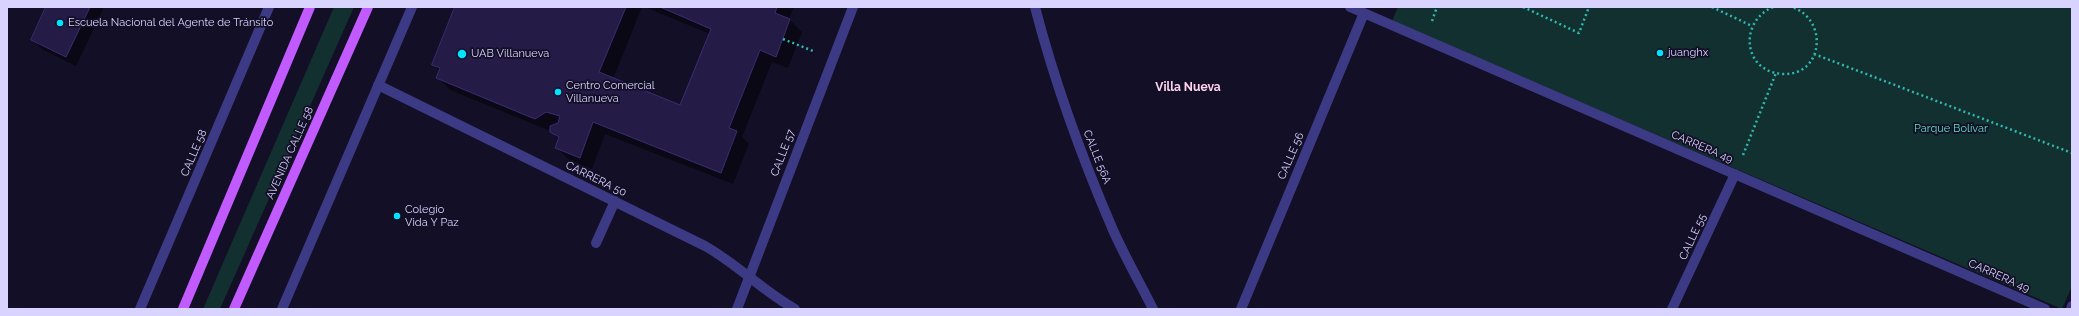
<!DOCTYPE html>
<html>
<head>
<meta charset="utf-8">
<style>
  body { margin:0 }
  #map { position:relative; width:2079px; height:316px; overflow:hidden; background:#130f26; font-family:Raleway,sans-serif }
  canvas { display:block }
  .frame { position:absolute; inset:0; border:8px solid #d9d4ff; pointer-events:none }
</style>
</head>
<body>
<div id="map">
<canvas width="2079" height="316"></canvas>
<div class="frame"></div>
</div>
<script>
const g = document.querySelector('canvas').getContext('2d');
g.lineJoin = 'round';
function fill(path, color) { g.fillStyle = color; g.fill(path, 'evenodd'); }
function stroke(path, color, width, dash) { g.strokeStyle = color; g.lineWidth = width; g.lineCap = dash ? 'butt' : 'round'; g.setLineDash(dash || []); g.stroke(path); }
function drawText(font, color, halo, rows, align = 'center') {
  g.font = font + ' Raleway,sans-serif'; g.lineWidth = 3.5; g.setLineDash([]); g.textBaseline = 'middle'; g.strokeStyle = halo; g.fillStyle = color; for (const [text, x, y, turn = 0] of rows) {
    g.save(); g.translate(x, y); g.rotate((+turn || 0) * Math.PI / 180); g.textAlign = isNaN(turn) ? turn : align; if (halo) g.strokeText(text, 0, 0); g.fillText(text, 0, 0); g.restore();
  }
}
fill(new Path2D(`
  M334,7H354L220,309H203Z
  M1398,7H2072V286L2062,309L1392,21Z`), '#12302f');
fill(new Path2D(`
  M47,7H104L76,66L42,49L32,40Z
  M456,7H642L613,79L681,107L710,34L645,7H794L789,19L802,32L788,68L772,62L742,137L749,144L733,184L605,134L592,169L568,159L556,147L559,140L551,131V128L548,130L450,90L438,78L440,72L433,65Z`), '#0007');
const building = new Path2D(`
  M46,7H90L66,57L31,40Z
  M455,7H626L599,72L680,105L711,29L660,7H777L775,13L790,19L776,57L760,50L729,128L737,131L721,173L593,122L580,158L555,148L559,137L550,132V126L558,123L560,116L546,112L535,119L436,78L440,68L432,65Z`);
fill(building, '#241b47');
stroke(building, '#3b2d73', 1);
stroke(new Path2D(`
  M1523,7L1579,33L1589,7
  M1712,7L1752,26
  M1773,7C1738,22 1743,73 1784,74C1823,75 1829,20 1792,7
  M1432,21L1437,7
  M783,39L813,51
  M1814,54L2072,153
  M1743,155L1776,73`), '#2fb8b0', 2.5, [2, 3]);
stroke(new Path2D(`
  M596,243L615,201`), '#3d3a85', 10);
stroke(new Path2D(`
  M1035,7C1055,84 1082,158 1113,230C1125,257 1140,283 1153,309
  M1350,7L2045,309
  M1241,309L1364,13
  M1672,309L1735,174`), '#3d3a85', 10);
stroke(new Path2D(`
  M378,85L705,246C737,264 763,291 795,309
  M140,309L269,7
  M282,309L412,7
  M737,309L853,7
  M2071,309L2072,306`), '#3d3a85', 10);
stroke(new Path2D(`
  M183,309L310,7
  M234,309L368,7`), '#c25bff', 10);
for (const [x, y, r, color] of [
  [60,23,4,"#00e5ff"],
  [1660,53,4,"#00e5ff"],
  [462,54,5,"#00e5ff"],
  [558,92,4,"#00e5ff"],
  [397,216,4,"#00e5ff"]
]) { const dot = new Path2D(); dot.arc(x, y, r, 0, 2 * Math.PI); g.fillStyle = color; g.fill(dot); stroke(dot, '#130f26', 1.5); }
drawText('11px', '#d9d4ff', '#130f26', [
  ["Escuela Nacional del Agente de Tránsito",68,23],
  ["juanghx",1668,53],
  ["UAB Villanueva",471,54],
  ["Centro Comercial",566,86],
  ["Villanueva",566,99],
  ["Colegio",405,210],
  ["Vida Y Paz",405,223]
], 'left');
drawText('11px', '#5fe0c0', '#130f26', [
  ["Parque Bolívar",1951,129]
]);
drawText('11px', '#d9d4ff', '#130f26', [
  ["CARRERA 49",1702,147,23],
  ["CALLE 58",194,153,-67],
  ["AVENIDA CALLE 58",290,153,-66],
  ["CALLE 57",783,153,-69],
  ["CALLE 56",1291,156,-67],
  ["CALLE 56A",1097,157,68],
  ["CARRERA 50",596,179,26],
  ["CALLE 55",1693,237,-65],
  ["CARRERA 49",1999,276,24]
]);
drawText('bold 12px', '#ffd6f0', '#130f26', [
  ["Villa Nueva",1188,87]
]);
</script>
</body>
</html>
